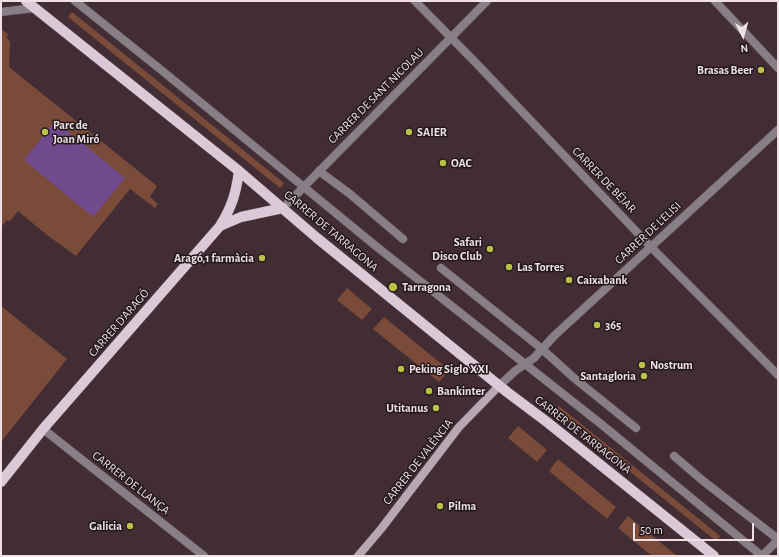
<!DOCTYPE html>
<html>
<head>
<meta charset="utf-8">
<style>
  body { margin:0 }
  #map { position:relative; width:779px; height:557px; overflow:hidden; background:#422d34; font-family:"Alegreya Sans",sans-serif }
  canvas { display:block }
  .frame { position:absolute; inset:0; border:2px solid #eee0e4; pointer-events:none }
  .north { position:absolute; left:723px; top:16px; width:40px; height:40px; -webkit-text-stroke:3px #22181c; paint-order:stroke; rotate:174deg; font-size:11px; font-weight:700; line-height:16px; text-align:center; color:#eee0e4 }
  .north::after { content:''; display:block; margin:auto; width:14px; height:18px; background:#eee0e4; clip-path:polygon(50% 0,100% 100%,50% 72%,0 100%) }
  .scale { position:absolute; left:633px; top:523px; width:121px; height:18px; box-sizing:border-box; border:2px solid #eee0e4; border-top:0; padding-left:5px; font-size:12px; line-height:14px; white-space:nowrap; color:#eee0e4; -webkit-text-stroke:3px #22181c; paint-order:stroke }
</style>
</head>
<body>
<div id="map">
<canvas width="779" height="557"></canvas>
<div class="frame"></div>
<div class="north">N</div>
<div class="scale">50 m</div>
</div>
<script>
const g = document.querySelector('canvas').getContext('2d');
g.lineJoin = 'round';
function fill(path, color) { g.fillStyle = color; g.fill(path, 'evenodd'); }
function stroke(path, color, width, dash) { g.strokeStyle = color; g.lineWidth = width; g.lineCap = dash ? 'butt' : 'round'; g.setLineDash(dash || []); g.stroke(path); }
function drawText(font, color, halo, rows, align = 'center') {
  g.font = font + ' "Alegreya Sans",sans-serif'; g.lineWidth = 3; g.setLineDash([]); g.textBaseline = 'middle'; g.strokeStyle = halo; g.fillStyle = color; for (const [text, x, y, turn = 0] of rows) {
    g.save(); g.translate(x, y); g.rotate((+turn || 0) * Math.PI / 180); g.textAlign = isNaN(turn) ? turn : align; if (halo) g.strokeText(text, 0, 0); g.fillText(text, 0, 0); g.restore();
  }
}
fill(new Path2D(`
  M72,12L284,183L280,188L68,17Z
  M1,29L9,35L6,37L10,42L9,67L157,186L150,197L158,204L155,208L130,189L76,256L47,235L18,211L10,221L7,220L1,227Z
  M347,288L372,309L362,320L337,300Z
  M1,306L67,359L1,442Z
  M384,317L449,370L439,382L373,329Z
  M559,406L720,536L716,541L555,411Z
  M518,426L547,450L537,462L508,438Z
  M558,459L616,507L607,519L549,471Z
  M628,516L677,556H652L618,528Z`), '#7a4b39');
fill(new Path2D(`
  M55,121L125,178L93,217L24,160Z`), '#6f4a8c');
const lane = new Path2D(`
  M75,1L160,69L377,247L601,424L762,556
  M1,12L34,8
  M319,171L350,194L403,239
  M441,268L542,349L574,378L636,428
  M674,456L702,480L778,539`);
const street = new Path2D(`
  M415,1L476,63L651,247L778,375
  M715,1L778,68
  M283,208L487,1
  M499,386L515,371L534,358L554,336L778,130
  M43,429L204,556
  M762,556L778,540`);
const secondary = new Path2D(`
  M358,556L381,529L459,427L499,386`);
const primary = new Path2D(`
  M26,1L239,171L317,238L507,392L547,422L714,556
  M220,226L241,217L283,208
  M1,482L43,429L220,226C232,207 236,193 239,171`);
stroke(lane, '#5e4a50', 9);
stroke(street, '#5e4a50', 9);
stroke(secondary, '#5e4a50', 9);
stroke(primary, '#5e4a50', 11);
stroke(lane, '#877e86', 8);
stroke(street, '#877e86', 8);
stroke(secondary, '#b7a8b4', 8);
stroke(primary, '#dbc9d8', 10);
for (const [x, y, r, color] of [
  [761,70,4,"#b9c146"],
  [45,132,4,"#b9c146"],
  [409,132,4,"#b9c146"],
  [443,163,4,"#b9c146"],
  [490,249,4,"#b9c146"],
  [262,258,4,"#b9c146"],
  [509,267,4,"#b9c146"],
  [569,280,4,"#b9c146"],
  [393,287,5,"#b9c146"],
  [597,325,4,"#b9c146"],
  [642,365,4,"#b9c146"],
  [401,369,4,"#b9c146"],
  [644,376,4,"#b9c146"],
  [429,391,4,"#b9c146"],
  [436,408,4,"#b9c146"],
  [440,506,4,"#b9c146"],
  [130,526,4,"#b9c146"]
]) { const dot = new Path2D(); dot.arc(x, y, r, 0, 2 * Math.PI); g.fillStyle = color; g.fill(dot); stroke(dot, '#22181c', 1.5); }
drawText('bold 12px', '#eee0e4', '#22181c', [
  ["Brasas Beer",753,70,"right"],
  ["Parc de",53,125],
  ["Joan Miró",53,139],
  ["SAIER",417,132],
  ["OAC",451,163],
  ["Safari",482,242,"right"],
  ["Disco Club",482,256,"right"],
  ["Aragó,1 farmàcia",254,258,"right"],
  ["Las Torres",517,267],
  ["Caixabank",577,280],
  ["Tarragona",402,287],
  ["365",605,325],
  ["Nostrum",650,365],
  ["Peking Siglo XXI",409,369],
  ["Santagloria",636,376,"right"],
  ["Bankinter",437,391],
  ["Utitanus",428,408,"right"],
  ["Pilma",448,506],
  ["Galicia",122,526,"right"]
], 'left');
drawText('12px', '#eee0e4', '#22181c', [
  ["CARRER DE SANT NICOLAU",376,96,-45],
  ["CARRER DE BÉJAR",604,180,46],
  ["CARRER DE TARRAGONA",331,231,40],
  ["CARRER DE L'ELISI",648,233,-43],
  ["CARRER D'ARAGÓ",119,323,-49],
  ["CARRER DE TARRAGONA",583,435,38],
  ["CARRER DE VALÈNCIA",418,462,-52],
  ["CARRER DE LLANÇA",131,483,38]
]);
</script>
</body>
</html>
